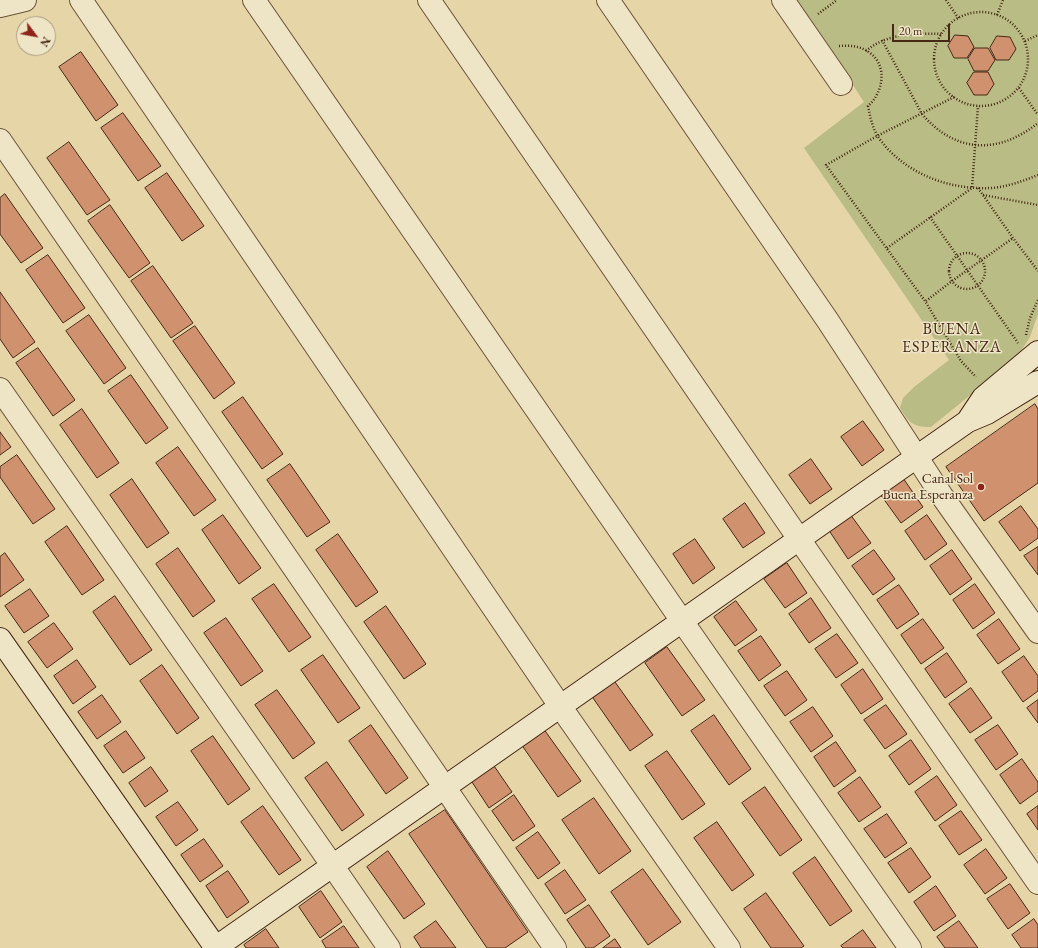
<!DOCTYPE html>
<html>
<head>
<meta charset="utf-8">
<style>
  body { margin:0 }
  #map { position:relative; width:1038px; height:948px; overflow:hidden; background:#e5d5a7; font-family:"EB Garamond",serif }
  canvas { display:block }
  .north { position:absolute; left:16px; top:16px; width:40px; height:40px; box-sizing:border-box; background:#eee4c6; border:1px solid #ab9980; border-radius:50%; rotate:122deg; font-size:11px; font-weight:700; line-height:16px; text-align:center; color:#472817 }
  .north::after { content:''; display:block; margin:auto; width:14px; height:18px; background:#8f2418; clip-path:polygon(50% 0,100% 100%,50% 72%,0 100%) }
  .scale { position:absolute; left:892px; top:24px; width:58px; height:18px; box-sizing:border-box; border:2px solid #472817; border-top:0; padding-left:5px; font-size:12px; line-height:14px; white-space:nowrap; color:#472817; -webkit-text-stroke:3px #eee4c6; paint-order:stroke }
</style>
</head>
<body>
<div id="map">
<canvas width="1038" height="948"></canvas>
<div class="north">N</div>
<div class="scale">20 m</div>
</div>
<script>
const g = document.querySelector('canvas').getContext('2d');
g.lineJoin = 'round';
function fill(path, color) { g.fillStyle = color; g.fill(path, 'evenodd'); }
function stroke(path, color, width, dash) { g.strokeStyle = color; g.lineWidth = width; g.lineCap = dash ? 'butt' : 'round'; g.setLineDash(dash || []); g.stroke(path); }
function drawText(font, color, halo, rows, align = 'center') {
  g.font = font + ' "EB Garamond",serif'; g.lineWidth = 3; g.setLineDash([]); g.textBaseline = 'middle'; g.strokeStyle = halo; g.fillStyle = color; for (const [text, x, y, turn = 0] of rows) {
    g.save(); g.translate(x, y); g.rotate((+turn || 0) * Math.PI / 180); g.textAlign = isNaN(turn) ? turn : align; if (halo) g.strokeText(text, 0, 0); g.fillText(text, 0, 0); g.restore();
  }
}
fill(new Path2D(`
  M794,0H1038V314L1030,337L1017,357L931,427C913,427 909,423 900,408L903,398L914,387L949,360L804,148L864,102L827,45Z`), '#b9bc84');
const building = new Path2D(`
  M955,35L968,36L974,47L967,58H954L948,46Z
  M997,36L1010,37L1016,49L1009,60H996L990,48Z
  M975,48H988L995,60L988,71H974L968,59Z
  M81,52L118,105L96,121L59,67Z
  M974,72H988L994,84L987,95H974L967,83Z
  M123,113L161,166L138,181L101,128Z
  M69,142L110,200L87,215L47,158Z
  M167,173L204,226L182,241L145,188Z
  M5,194L43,248L21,263L0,234V198Z
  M110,205L150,263L129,278L88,221Z
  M48,255L85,308L63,323L26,270Z
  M153,266L193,323L171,338L131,281Z
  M0,292L35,342L13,358L0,339Z
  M89,315L126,368L104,384L66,331Z
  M195,326L235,383L214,399L173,341Z
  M38,348L75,400L53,416L16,363Z
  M131,375L168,428L146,444L108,391Z
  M243,397L283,454L262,469L222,412Z
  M1035,404L1038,409V483L984,521L946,467Z
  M82,409L119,463L97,478L60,425Z
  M863,421L884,450L862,466L841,437Z
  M0,432L11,447L0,455Z
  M178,447L216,500L194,516L156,463Z
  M17,455L55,509L33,524L0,477V467Z
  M811,459L832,489L810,504L789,475Z
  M290,464L330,522L307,537L267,480Z
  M903,478L923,507L901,523L880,494Z
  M132,479L169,533L147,548L110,495Z
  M745,503L765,533L743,548L723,519Z
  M1021,506L1038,529V538L1020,551L999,522Z
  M850,514L871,543L848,559L828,529Z
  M223,515L261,568L239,584L202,530Z
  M927,515L947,544L925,560L905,531Z
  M67,526L104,580L82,595L45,542Z
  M338,534L378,592L356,607L316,550Z
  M695,539L715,568L693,584L673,554Z
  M1038,547V575L1024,556Z
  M178,548L215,601L193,617L156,564Z
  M874,550L895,579L873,595L852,566Z
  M952,550L972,579L950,595L930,566Z
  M5,553L24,580L0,597V557Z
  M787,563L807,593L785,608L764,579Z
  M274,584L311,637L289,652L252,599Z
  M975,584L995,613L973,629L953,600Z
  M899,585L919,614L897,629L877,600Z
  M30,589L49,616L24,633L5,606Z
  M115,596L152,650L130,665L93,612Z
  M811,598L831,628L809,643L789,614Z
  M736,601L757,630L735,646L714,617Z
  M386,606L426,664L404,679L364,622Z
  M226,618L263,671L241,686L204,633Z
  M923,619L944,648L921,664L901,635Z
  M999,619L1020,649L998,664L977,635Z
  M54,623L73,649L47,668L28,642Z
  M837,634L858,663L836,678L815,649Z
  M761,636L781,665L759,681L738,651Z
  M667,647L705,700L682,716L645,663Z
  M947,653L967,682L945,698L925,669Z
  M323,655L360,708L338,723L301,670Z
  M1024,656L1038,676V691L1023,702L1002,672Z
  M77,660L96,687L73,704L54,676Z
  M162,665L199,718L177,734L140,681Z
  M863,669L883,699L861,714L841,685Z
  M787,671L807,700L785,716L764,686Z
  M615,682L653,735L630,751L593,698Z
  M971,688L992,718L970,733L949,704Z
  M277,690L315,743L293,759L255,705Z
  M102,695L121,722L97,739L78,712Z
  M1038,700V723L1027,708Z
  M886,705L907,734L885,749L864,720Z
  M813,707L833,736L811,752L790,722Z
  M714,715L751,769L729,785L691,731Z
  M371,725L408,778L386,794L349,741Z
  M998,725L1018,754L996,770L975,740Z
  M543,728L581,781L558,797L521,744Z
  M126,731L145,758L123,773L104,746Z
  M213,736L250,789L228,805L191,751Z
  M911,740L931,769L909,785L889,756Z
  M836,742L856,771L834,787L814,757Z
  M667,751L705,804L682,820L645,766Z
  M1022,759L1038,782V791L1020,804L1000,775Z
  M327,762L364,815L342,831L305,778Z
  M492,763L512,792L489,808L470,779Z
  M151,767L168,791L145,807L129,783Z
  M937,776L957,805L935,821L915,792Z
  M860,777L881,807L859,822L838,793Z
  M765,787L802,840L780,856L742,803Z
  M514,795L535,826L513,841L492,811Z
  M594,798L631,851L599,874L562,820Z
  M178,802L198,830L176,846L156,817Z
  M263,806L301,860L279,875L241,822Z
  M1038,806V830L1027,814Z
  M445,810L528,932L505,948H487L409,834Z
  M961,811L982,840L959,855L939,826Z
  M887,814L907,843L885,858L864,829Z
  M717,822L754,875L732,891L694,838Z
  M538,832L560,863L538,879L516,848Z
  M204,839L223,866L200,882L181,855Z
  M911,848L931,877L909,893L888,863Z
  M986,849L1007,878L985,894L964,865Z
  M388,851L425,904L404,919L367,867Z
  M815,857L852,911L830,926L793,873Z
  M643,869L681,922L648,945L611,892Z
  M565,870L586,900L565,914L545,884Z
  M228,871L249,902L227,918L206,886Z
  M1010,884L1030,913L1008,929L987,899Z
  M936,886L956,916L934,931L914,902Z
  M321,891L342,922L320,938L299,907Z
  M766,893L804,946L801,948H771L744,909Z
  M589,905L610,936L593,948H586L567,920Z
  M1034,919L1038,925V948H1021L1012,935Z
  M436,921L456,948H421L414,937Z
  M959,921L978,948H945L937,937Z
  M344,926L359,948H326L322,941Z
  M266,929L279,948H246L244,945Z
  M863,930L876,948H843L841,946Z
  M615,939L621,948H603Z`);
fill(building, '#d0916f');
stroke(building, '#472817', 1);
const street = new Path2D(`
  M81,0L560,706L729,948
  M254,0L682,621L910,948
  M429,0L799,539L1038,883
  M608,0L828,321L942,496L1038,632
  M783,0L841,84
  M0,6L25,0
  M0,140L555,948
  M0,389L332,865L389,948`);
const secondary = new Path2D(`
  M969,419L983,398L1038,352
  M0,639L216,948
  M215,948L968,421L987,413L1038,382`);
stroke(street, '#6e533b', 24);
stroke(secondary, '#472817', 24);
stroke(new Path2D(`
  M946,0L959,19
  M934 59a47 47 0 1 1 94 0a47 47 0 1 1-94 0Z
  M818,14L837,0
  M997,15L1003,0
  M882,40L922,114C955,153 998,155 1038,123
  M1025,41L1038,35
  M839,46C850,45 861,46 870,53C888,66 883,93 868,106C870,116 872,126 877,135C879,139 883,143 886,147C912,176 952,190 991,188C1007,187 1023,181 1038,175
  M866,51C887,33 916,33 942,34
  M1019,88L1038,115
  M954,97L877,136L826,165L925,301L961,361L976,377
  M978,188L1013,238L1038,271
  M983,195L1038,205
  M930,217L1018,343
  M887,248L972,188L978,106
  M949 271a18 18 0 1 1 36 0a18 18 0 1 1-36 0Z
  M926,301L952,281L1013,238
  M1026,335L1030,318L1038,300`), '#472817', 2.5, [1, 2]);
stroke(street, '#eee4c6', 22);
stroke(secondary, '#eee4c6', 22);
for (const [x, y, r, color] of [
  [981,487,4,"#8f2418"]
]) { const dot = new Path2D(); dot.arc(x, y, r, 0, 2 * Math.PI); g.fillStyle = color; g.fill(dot); stroke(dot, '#eee4c6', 1.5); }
drawText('14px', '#472817', '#eee4c6', [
  ["Canal Sol",973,479],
  ["Buena Esperanza",973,495]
], 'right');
g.letterSpacing = '1px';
drawText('16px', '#472817', '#eee4c6', [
  ["BUENA",952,330],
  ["ESPERANZA",952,348]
]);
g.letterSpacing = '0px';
</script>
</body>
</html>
